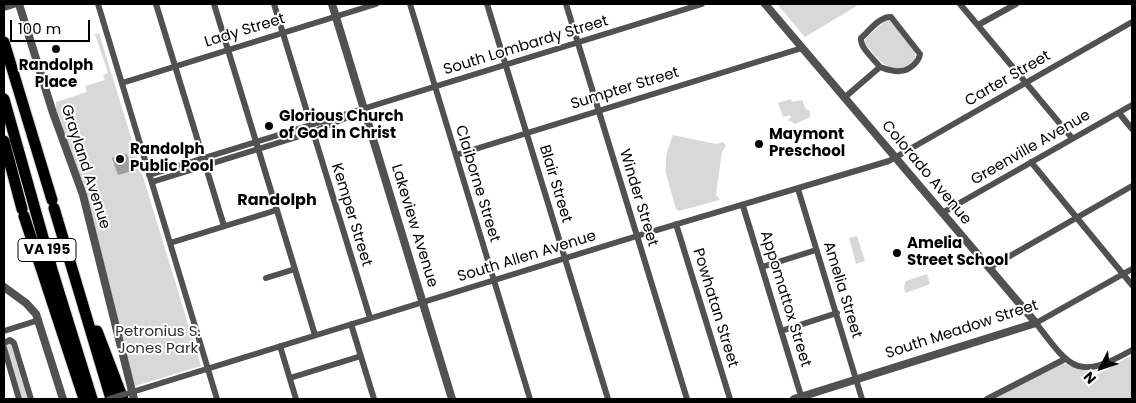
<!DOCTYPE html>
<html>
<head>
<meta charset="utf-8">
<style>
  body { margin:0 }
  #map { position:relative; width:1136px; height:403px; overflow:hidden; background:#fff; font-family:Poppins,sans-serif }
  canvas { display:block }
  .frame { position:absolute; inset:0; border:5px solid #000; pointer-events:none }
  .north { position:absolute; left:1076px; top:343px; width:50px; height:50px; -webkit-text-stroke:4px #fff; paint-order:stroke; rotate:229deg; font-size:14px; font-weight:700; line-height:20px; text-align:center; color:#000 }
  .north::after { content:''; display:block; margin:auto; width:18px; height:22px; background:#000; clip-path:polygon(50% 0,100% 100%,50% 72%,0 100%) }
  .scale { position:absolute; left:10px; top:20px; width:80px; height:22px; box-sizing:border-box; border:2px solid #000; border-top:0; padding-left:6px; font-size:15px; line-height:18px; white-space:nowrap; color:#000; -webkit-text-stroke:4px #fff; paint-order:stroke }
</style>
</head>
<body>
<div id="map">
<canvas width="1136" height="403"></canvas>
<div class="frame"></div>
<div class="north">N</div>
<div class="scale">100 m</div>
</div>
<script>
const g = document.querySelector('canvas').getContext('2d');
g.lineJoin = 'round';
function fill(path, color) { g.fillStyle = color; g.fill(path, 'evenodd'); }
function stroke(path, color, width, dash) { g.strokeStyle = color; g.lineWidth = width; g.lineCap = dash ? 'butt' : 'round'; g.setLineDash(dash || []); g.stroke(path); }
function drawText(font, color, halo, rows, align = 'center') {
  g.font = font + ' Poppins,sans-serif'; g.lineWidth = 4; g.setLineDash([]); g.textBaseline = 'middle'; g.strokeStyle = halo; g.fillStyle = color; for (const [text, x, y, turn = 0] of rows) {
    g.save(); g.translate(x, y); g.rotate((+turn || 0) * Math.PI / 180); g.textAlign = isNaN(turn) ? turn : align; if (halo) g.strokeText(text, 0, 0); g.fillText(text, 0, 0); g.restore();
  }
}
fill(new Path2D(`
  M777,4H860L805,37Z
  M889,20L915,51V60C894,80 878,60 865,43L866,38L885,21Z
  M99,33L201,366L135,386L56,110V102L87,92L85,86L105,80L103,75L108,73L95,34Z
  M791,99L792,102L802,100L806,109L810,111V117L795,124L791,121L789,122L788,119L791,118L790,115L783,117L778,103Z
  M673,135L716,144L723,142L726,146L722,152L716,194L720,200L679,211L676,209L665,170L666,169C665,157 668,147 673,135Z
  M857,236L865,261L856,264L849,238Z
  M927,274L930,284L906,293C903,289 904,285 906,281Z
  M11,343L29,399H21L5,348L6,344Z
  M1132,355V399H988L1060,362L1097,375Z`), '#d8d8d8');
fill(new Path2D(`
  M127,154L132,171L118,175L112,158Z`), '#9f9f9f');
const motorway = new Path2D(`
  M4,42L52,200
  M4,99L53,273L92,399
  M4,141L22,209
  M54,208L111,399
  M24,216L84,399
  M97,331L123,399`);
stroke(motorway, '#dbdbdb', 13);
stroke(new Path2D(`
  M98,4L217,399
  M156,4L224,226
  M214,4L315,335
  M274,4L370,318
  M410,4L530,399
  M487,4L608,399
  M566,4L687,399
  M960,4L1072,138
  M4,8L17,4
  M978,25L1016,4
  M122,83L376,4
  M844,98L880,67C886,69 894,72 900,71C909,71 919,62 920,54L891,17C880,16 869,31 861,38C860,48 874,59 880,67
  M1119,113L1132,129
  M456,155L802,48
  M1031,162L1132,285
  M149,175L702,4
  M152,182L313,132L348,117
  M798,189L862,399
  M743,206L802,399
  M942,213L1132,105
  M676,224L730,399
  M170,243L277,210
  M762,267L816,250
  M989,268L1132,186
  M1132,269L1036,323C1071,369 1077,381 1132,350
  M266,278L295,269
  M351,324L374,399
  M4,331L39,320
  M781,331L837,313
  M4,343L10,340L14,343L31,399
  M280,346L296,399
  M4,348L19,399
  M290,378L361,356
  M129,393L637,236L889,161L1132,22
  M987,399L1065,359`), '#515151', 6);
stroke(new Path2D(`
  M19,4L53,113L83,195L134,399
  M332,4L452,399
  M765,4L1036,323L794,399
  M4,287L26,303L36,314L63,399`), '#515151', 8);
stroke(motorway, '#000', 11);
stroke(new Path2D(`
  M109,399L125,394`), '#515151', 6);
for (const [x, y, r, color] of [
  [56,49,5,"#000"],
  [269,126,5,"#000"],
  [759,144,5,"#000"],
  [120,159,5,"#000"],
  [897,253,5,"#000"]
]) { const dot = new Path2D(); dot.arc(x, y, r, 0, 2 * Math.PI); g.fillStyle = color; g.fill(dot); stroke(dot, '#fff', 2); }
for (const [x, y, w] of [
  [47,250,58]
]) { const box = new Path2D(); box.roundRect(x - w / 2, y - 11.5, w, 23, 4); g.fillStyle = '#fff'; g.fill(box); stroke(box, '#000', 1); }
drawText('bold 14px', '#000', null, [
  ["VA 195",47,250]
]);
drawText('15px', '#000', '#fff', [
  ["Lady Street",245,31,-17],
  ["South Lombardy Street",526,46,-17],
  ["Carter Street",1008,79,-30],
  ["Sumpter Street",625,89,-17],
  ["Greenville Avenue",1031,148,-30],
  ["Grayland Avenue",85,167,72],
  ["Colorado Avenue",926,173,50],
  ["Claiborne Street",477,184,73],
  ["Blair Street",555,184,73],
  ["Winder Street",638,198,73],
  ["Kemper Street",351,215,73],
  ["Lakeview Avenue",414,226,73],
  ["South Allen Avenue",527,257,-17],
  ["Amelia Street",842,290,73],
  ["Appomattox Street",785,299,73],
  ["Powhatan Street",715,308,73],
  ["South Meadow Street",962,330,-18]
]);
drawText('bold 15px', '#000', '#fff', [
  ["Randolph",56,66,"center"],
  ["Place",56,83,"center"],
  ["Glorious Church",279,117],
  ["of God in Christ",279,134],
  ["Maymont",769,135],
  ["Preschool",769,152],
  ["Randolph",130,150],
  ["Public Pool",130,167],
  ["Amelia",907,244],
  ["Street School",907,261]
], 'left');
drawText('15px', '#2f2f2f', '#fff', [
  ["Petronius S.",158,332],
  ["Jones Park",158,349]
]);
drawText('bold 16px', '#000', '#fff', [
  ["Randolph",277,201]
]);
</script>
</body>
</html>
